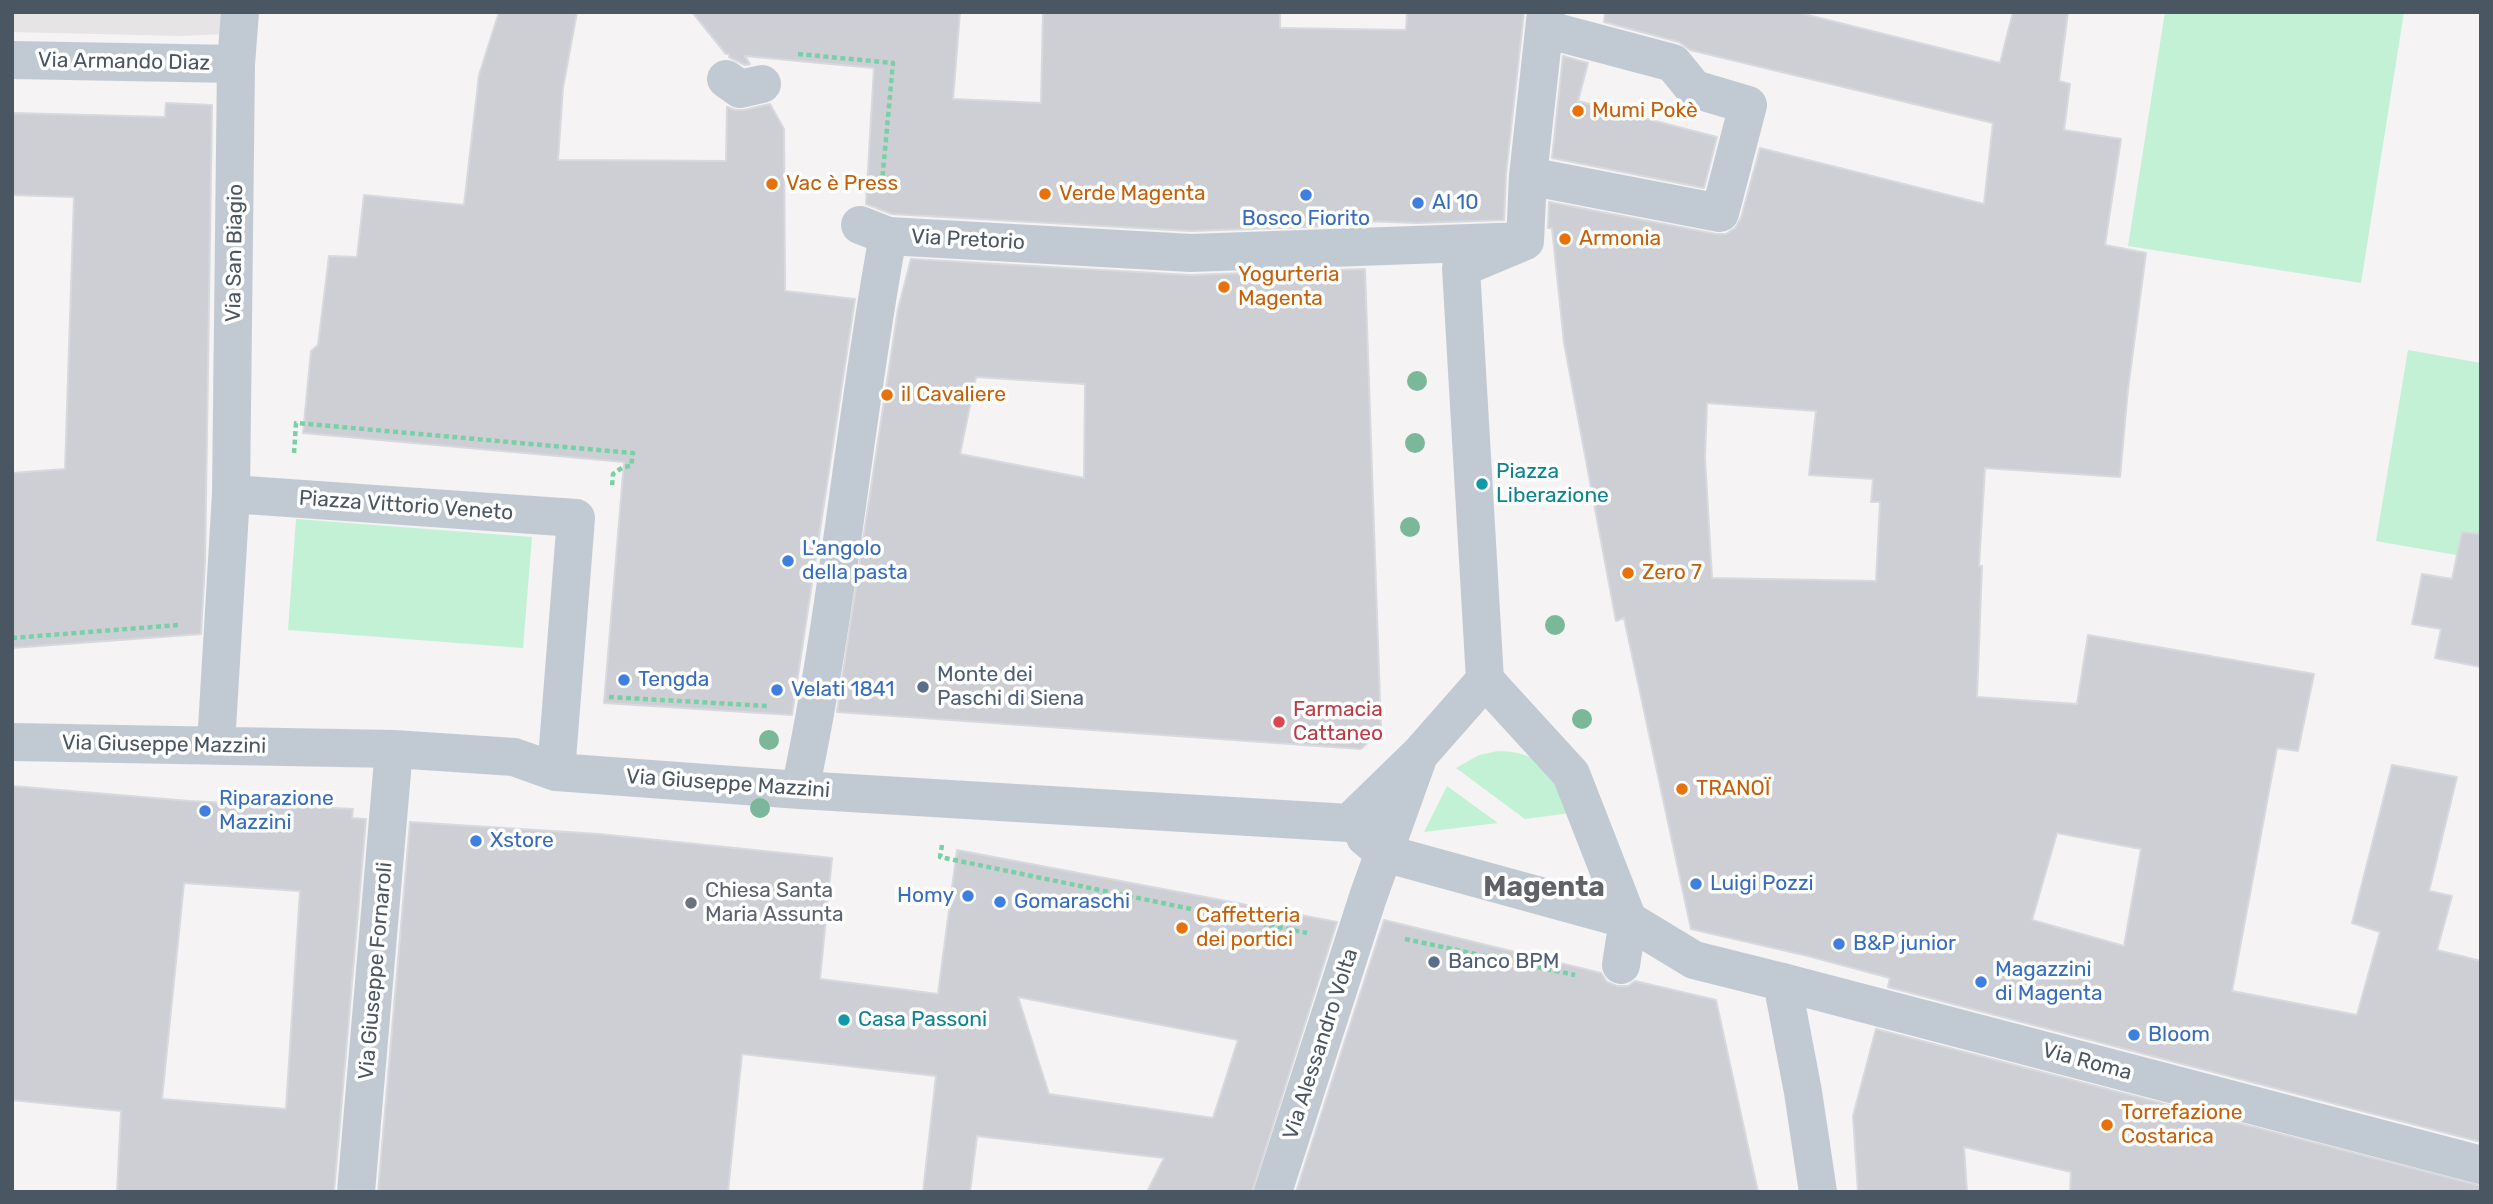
<!DOCTYPE html>
<html>
<head>
<meta charset="utf-8">
<style>
  body { margin:0 }
  #map { position:relative; width:2493px; height:1204px; overflow:hidden; background:#f5f3f3; font-family:Rubik,sans-serif }
  canvas { display:block }
  .frame { position:absolute; inset:0; border:14px solid #4a5661; pointer-events:none }
</style>
</head>
<body>
<div id="map">
<canvas width="2493" height="1204"></canvas>
<div class="frame"></div>
</div>
<script>
const g = document.querySelector('canvas').getContext('2d');
g.lineJoin = 'round';
function fill(path, color) { g.fillStyle = color; g.fill(path, 'evenodd'); }
function stroke(path, color, width, dash) { g.strokeStyle = color; g.lineWidth = width; g.lineCap = dash ? 'butt' : 'round'; g.setLineDash(dash || []); g.stroke(path); }
function drawText(font, color, halo, rows, align = 'center') {
  g.font = font + ' Rubik,sans-serif'; g.lineWidth = 7; g.setLineDash([]); g.textBaseline = 'middle'; g.strokeStyle = halo; g.fillStyle = color; for (const [text, x, y, turn = 0] of rows) {
    g.save(); g.translate(x, y); g.rotate((+turn || 0) * Math.PI / 180); g.textAlign = isNaN(turn) ? turn : align; if (halo) g.strokeText(text, 0, 0); g.fillText(text, 0, 0); g.restore();
  }
}
fill(new Path2D(`
  M12,12H226L225,34L181,36L12,32Z`), '#e6e4e5');
fill(new Path2D(`
  M2165,12H2404L2361,283L2128,246Z
  M2408,350L2481,363L2479,559L2376,541Z
  M296,519L532,537L523,648L288,630Z
  M1498,751C1546,752 1550,775 1570,813L1525,819L1456,768L1479,755Z
  M1447,786L1498,823L1424,832Z`), '#c3f1d5');
const building = new Path2D(`
  M499,12H577L563,88L558,160L726,161L727,107L735,110H744L770,104L784,129L785,291L855,299L792,715L604,703L624,462L303,433L311,351L318,345L329,256L357,257L364,195L464,205L479,75Z
  M692,12H960L953,99L1041,103L1043,12H1280V28L1406,30L1407,12H1524L1506,174L1504,220L1417,223L1363,221V225L1191,231L892,214L866,204L874,68L745,56L750,64L745,65L729,57V54H726Z
  M1605,12H1796L2000,63L2013,12H2068L2059,81L2070,84L2064,130L2121,139L2105,245L2146,253L2128,389L2120,477L1985,468L1979,566H1982L1977,697L2077,704L2088,635L2314,674L2298,751L2277,748L2232,991L2357,1015L2380,932L2352,923L2392,765L2457,777L2429,891L2452,896L2437,950L2481,961V1142L1888,987L1890,978L1808,956L1691,929L1624,618L1616,621L1564,343L1552,228H1548L1549,202L1716,234H1726L1735,228L1741,218L1760,148L1984,204L1993,123L1690,50L1679,42L1604,22ZM1707,403L1816,411L1809,475L1873,479L1871,502H1880L1876,581L1712,578L1705,458ZM2057,833L2141,849L2124,946L2032,920Z
  M1563,56L1588,63L1578,101L1717,137L1704,188L1552,158Z
  M166,103L212,105L205,562L201,634L12,648V473L65,469L74,197L12,195V113L165,117Z
  M911,259L1190,275L1365,269L1381,730L1361,749L837,712L898,309ZM976,377L1085,384L1084,478L960,454Z
  M2462,532L2481,534V667L2435,658L2441,629L2412,624L2422,574L2452,579Z
  M12,786L189,801L353,809L352,818L366,819L334,1192H117L121,1111L12,1100ZM184,883L300,891L286,1109L162,1099Z
  M410,822L599,834L832,858L820,979L938,994L957,850L1337,922L1252,1192H1147L1164,1158L977,1136L970,1192H923L936,1076L742,1054L728,1192H378ZM1018,997L1238,1040L1213,1118L1049,1094Z
  M1384,920L1601,973L1607,982L1617,986H1628L1635,981L1716,1000L1758,1192H1296Z
  M1876,1029L2481,1186V1192H2070L2071,1172L1964,1147L1967,1192H1858L1853,1116Z`);
fill(building, '#cdcfd5');
stroke(building, '#d7d9de', 2);
stroke(new Path2D(`
  M798,54L893,63L882,182
  M294,453L296,423L633,453L631,466L623,467L613,474L612,486
  M12,638L178,625
  M609,697L768,706
  M942,845L940,857L1307,933
  M1405,939L1575,975`), '#7ad0a6', 4.5, [5, 3.5]);
stroke(new Path2D(`
  M726,79L740,89L762,84
  M860,225L888,236
  M1523,242L1461,268L1485,680L1571,774L1628,920L1621,965
  M800,790L1349,823L1419,755
  M1365,837L1384,853L1628,920L1694,960L1782,982
  M1273,1192L1368,897L1419,755L1485,680`), '#c1cad2', 38);
stroke(new Path2D(`
  M12,60L236,64
  M1528,176L1720,213L1748,105L1694,89L1673,63L1545,29
  M231,494L236,64L240,12
  M12,742L394,749L514,757L556,772L800,790C839,607 854,420 888,236L1191,253L1525,241L1528,176L1546,12
  M216,745L231,494L576,518L556,772
  M1782,982L2481,1165
  M1782,982L1803,1092L1818,1192
  M356,1192L394,749`), '#c1cad2', 38);
g.fillStyle = '#7bb799';
for (const [x, y] of [
  [1417,381],
  [1415,443],
  [1410,527],
  [1555,625],
  [1582,719],
  [769,740],
  [760,808]
]) { g.beginPath(); g.arc(x, y, 10, 0, 2 * Math.PI); g.fill(); }
for (const [x, y, r, color] of [
  [1578,111,7,"#e8710a"],
  [772,184,7,"#e8710a"],
  [1045,194,7,"#e8710a"],
  [1306,195,7,"#3f7fe0"],
  [1418,203,7,"#3f7fe0"],
  [1565,239,7,"#e8710a"],
  [1224,287,7,"#e8710a"],
  [887,395,7,"#e8710a"],
  [1482,484,7,"#0f9aa8"],
  [788,561,7,"#3f7fe0"],
  [1628,573,7,"#e8710a"],
  [624,680,7,"#3f7fe0"],
  [923,687,7,"#5c6f8a"],
  [777,690,7,"#3f7fe0"],
  [1279,722,7,"#e0444e"],
  [1682,789,7,"#e8710a"],
  [205,811,7,"#3f7fe0"],
  [476,841,7,"#3f7fe0"],
  [1696,884,7,"#3f7fe0"],
  [968,896,7,"#3f7fe0"],
  [1000,902,7,"#3f7fe0"],
  [691,903,7,"#6b7280"],
  [1182,928,7,"#e8710a"],
  [1839,944,7,"#3f7fe0"],
  [1434,962,7,"#5c6f8a"],
  [1981,982,7,"#3f7fe0"],
  [844,1020,7,"#0f9aa8"],
  [2134,1035,7,"#3f7fe0"],
  [2107,1125,7,"#e8710a"]
]) { const dot = new Path2D(); dot.arc(x, y, r, 0, 2 * Math.PI); g.fillStyle = color; g.fill(dot); stroke(dot, '#fff', 2.5); }
drawText('21px', '#4a5661', '#fff', [
  ["Via Armando Diaz",124,62,1],
  ["Via Pretorio",968,240,3],
  ["Via San Biagio",235,253,-89],
  ["Piazza Vittorio Veneto",406,506,4],
  ["Via Giuseppe Mazzini",164,745,1],
  ["Via Giuseppe Mazzini",728,784,4],
  ["Via Giuseppe Fornaroli",376,971,-85],
  ["Via Alessandro Volta",1321,1044,-72],
  ["Via Roma",2087,1062,15]
]);
drawText('21px', '#c56008', '#fff', [
  ["Mumi Pokè",1592,111],
  ["Vac è Press",786,184],
  ["Verde Magenta",1059,194],
  ["Armonia",1579,239],
  ["Yogurteria",1238,275],
  ["Magenta",1238,299],
  ["il Cavaliere",901,395],
  ["Zero 7",1642,573],
  ["TRANOÏ",1696,789],
  ["Caffetteria",1196,916],
  ["dei portici",1196,940],
  ["Torrefazione",2121,1113],
  ["Costarica",2121,1137]
], 'left');
drawText('21px', '#366cbe', '#fff', [
  ["Al 10",1432,203],
  ["Bosco Fiorito",1306,219,"center"],
  ["L'angolo",802,549],
  ["della pasta",802,573],
  ["Tengda",638,680],
  ["Velati 1841",791,690],
  ["Riparazione",219,799],
  ["Mazzini",219,823],
  ["Xstore",490,841],
  ["Luigi Pozzi",1710,884],
  ["Homy",954,896,"right"],
  ["Gomaraschi",1014,902],
  ["B&P junior",1853,944],
  ["Magazzini",1995,970],
  ["di Magenta",1995,994],
  ["Bloom",2148,1035]
], 'left');
drawText('21px', '#0d838f', '#fff', [
  ["Piazza",1496,472],
  ["Liberazione",1496,496],
  ["Casa Passoni",858,1020]
], 'left');
drawText('21px', '#4e5e75', '#fff', [
  ["Monte dei",937,675],
  ["Paschi di Siena",937,699],
  ["Banco BPM",1448,962]
], 'left');
drawText('21px', '#be3a42', '#fff', [
  ["Farmacia",1293,710],
  ["Cattaneo",1293,734]
], 'left');
drawText('21px', '#5b616d', '#fff', [
  ["Chiesa Santa",705,891],
  ["Maria Assunta",705,915]
], 'left');
drawText('bold 28px', '#5f6368', '#fff', [
  ["Magenta",1544,888]
]);
</script>
</body>
</html>
